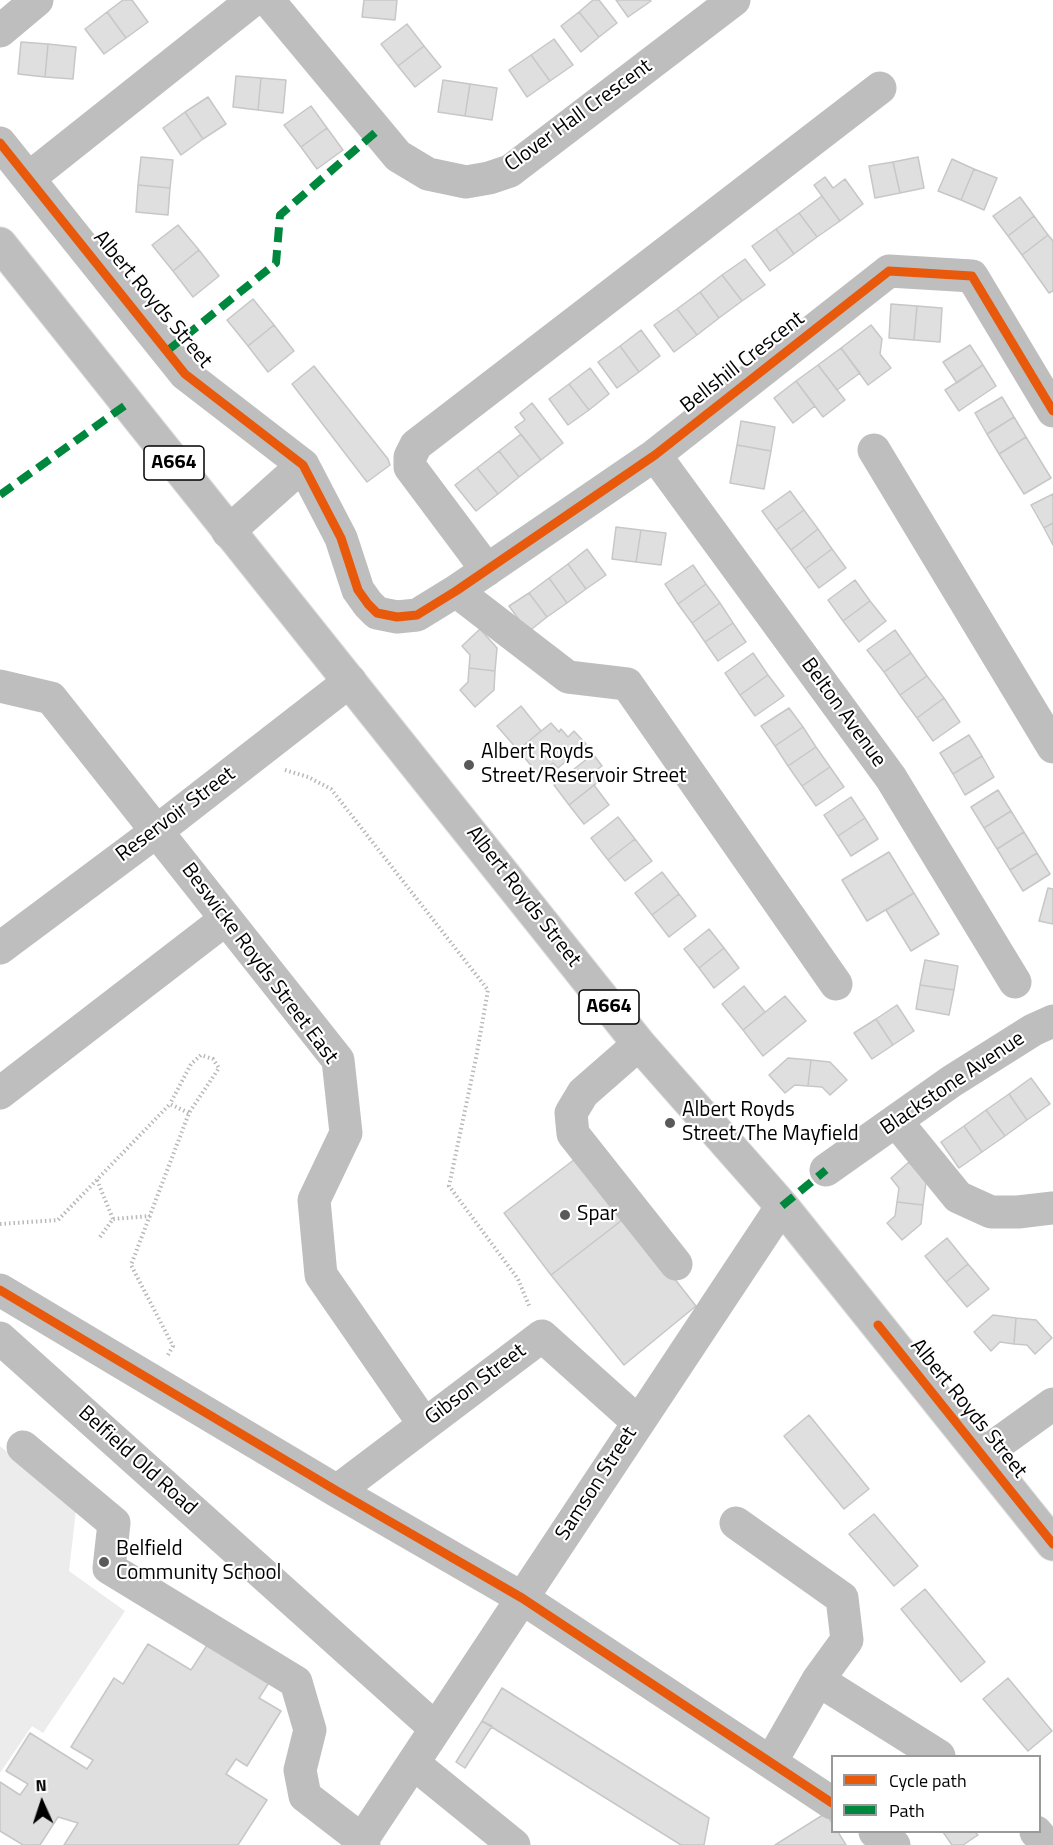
<!DOCTYPE html>
<html>
<head>
<meta charset="utf-8">
<style>
  body { margin:0 }
  #map { position:relative; width:1053px; height:1845px; overflow:hidden; background:#fff; font-family:"Titillium Web",sans-serif }
  canvas { display:block }
  .legend { position:absolute; left:831px; top:1755px; width:210px; height:78px; box-sizing:border-box; background:#fff; border:2px solid #999; margin:0; padding:8px 10px; list-style:none; font-size:18px; color:#000 }
  .legend li { display:flex; align-items:center; gap:12px; height:30px }
  .legend b { width:30px; border:2px solid #999 }
  .north { position:absolute; left:12px; top:1773px; width:60px; height:60px; -webkit-text-stroke:4px #fff; paint-order:stroke; rotate:357deg; font-size:16px; font-weight:700; line-height:24px; text-align:center; color:#000 }
  .north::after { content:''; display:block; margin:auto; width:21px; height:27px; background:#000; clip-path:polygon(50% 0,100% 100%,50% 72%,0 100%) }
</style>
</head>
<body>
<div id="map">
<canvas width="1053" height="1845"></canvas>
<ul class="legend">
<li><b style="height:8px;background:#e8590c"></b>Cycle path</li>
<li><b style="height:8px;background:#00873e"></b>Path</li>
</ul>
<div class="north">N</div>
</div>
<script>
const g = document.querySelector('canvas').getContext('2d');
g.lineJoin = 'round';
function fill(path, color) { g.fillStyle = color; g.fill(path, 'evenodd'); }
function stroke(path, color, width, dash) { g.strokeStyle = color; g.lineWidth = width; g.lineCap = dash ? 'butt' : 'round'; g.setLineDash(dash || []); g.stroke(path); }
function drawText(font, color, halo, rows, align = 'center') {
  g.font = font + ' "Titillium Web",sans-serif'; g.lineWidth = 4.5; g.setLineDash([]); g.textBaseline = 'middle'; g.strokeStyle = halo; g.fillStyle = color; for (const [text, x, y, turn = 0] of rows) {
    g.save(); g.translate(x, y); g.rotate((+turn || 0) * Math.PI / 180); g.textAlign = isNaN(turn) ? turn : align; if (halo) g.strokeText(text, 0, 0); g.fillText(text, 0, 0); g.restore();
  }
}
fill(new Path2D(`
  M0,1446L76,1510L69,1571L125,1611L43,1733L32,1726L0,1773Z`), '#ececec');
const building = new Path2D(`
  M123,0H132L148,22L126,38L107,12Z
  M364,0H397L395,20L362,17Z
  M593,0H599L617,23L599,37L579,12Z
  M616,0H650L651,1L628,17Z
  M107,12L126,38L104,54L85,29Z
  M579,12L599,37L581,52L561,26Z
  M407,24L424,46L398,66L381,44Z
  M554,39L573,65L550,81L531,55Z
  M21,42L48,44L45,77L18,74Z
  M48,44L76,47L73,79L45,77Z
  M424,46L441,67L415,87L398,66Z
  M531,55L550,81L527,97L509,70Z
  M236,76L261,78L258,110L233,107Z
  M261,78L286,80L283,113L258,110Z
  M443,80L470,84L465,116L438,112Z
  M470,84L497,88L492,120L465,116Z
  M208,97L226,124L203,139L185,112Z
  M311,106L327,128L301,147L284,125Z
  M185,112L203,139L181,155L163,128Z
  M327,128L343,150L317,169L301,147Z
  M141,157L173,160L170,188L138,185Z
  M918,157L924,188L900,193L893,162Z
  M952,159L974,169L961,200L938,191Z
  M893,162L900,193L875,198L869,166Z
  M974,169L997,178L984,210L961,200Z
  M825,177L833,188L845,179L863,204L840,221L814,185Z
  M138,185L170,188L168,215L136,212Z
  M822,196L840,221L817,237L799,213Z
  M1020,197L1034,216L1008,236L993,216Z
  M799,213L817,237L794,254L776,229Z
  M1034,216L1048,235L1022,255L1008,236Z
  M178,225L199,250L173,271L152,245Z
  M776,229L794,254L770,271L752,246Z
  M1048,235L1053,241V291L1049,293L1022,255Z
  M199,250L219,276L193,297L173,271Z
  M745,259L765,285L742,301L722,275Z
  M722,275L742,301L719,318L700,292Z
  M700,292L719,318L697,335L677,309Z
  M253,299L274,325L248,346L227,320Z
  M891,304L917,306L914,340L889,338Z
  M917,306L942,308L940,342L914,340Z
  M677,309L697,335L674,352L654,325Z
  M274,325L294,351L268,372L248,346Z
  M871,325L882,339L880,354L891,368L868,385L841,348Z
  M641,330L660,356L639,372L620,346Z
  M970,345L983,365L957,383L943,362Z
  M620,346L639,372L617,388L598,362Z
  M841,348L860,373L837,390L818,365Z
  M818,365L845,400L823,417L796,381Z
  M983,365L996,386L959,411L945,390Z
  M314,366L388,459L390,465L367,482L292,384Z
  M590,368L609,394L589,410L569,384Z
  M796,381L815,406L793,423L774,398Z
  M569,384L589,410L568,425L549,399Z
  M1002,397L1014,417L987,434L975,413Z
  M532,403L563,443L541,460L515,427L525,420L520,413Z
  M1014,417L1026,437L999,454L987,434Z
  M741,421L775,427L771,451L737,445Z
  M521,434L541,460L519,477L499,451Z
  M1026,437L1051,478L1024,494L999,454Z
  M737,445L771,451L764,489L730,483Z
  M499,451L519,477L498,494L477,468Z
  M477,468L498,494L476,511L455,485Z
  M790,491L804,510L776,530L762,511Z
  M1053,494V523L1044,528L1031,505Z
  M804,510L818,529L791,550L776,530Z
  M1053,523V545L1044,528Z
  M616,527L641,530L636,562L612,559Z
  M818,529L832,549L805,569L791,550Z
  M641,530L666,533L661,565L636,562Z
  M587,549L606,575L586,589L568,564Z
  M832,549L846,568L819,588L805,569Z
  M568,564L586,589L567,603L549,578Z
  M693,565L706,584L678,604L665,584Z
  M549,578L567,603L547,617L529,593Z
  M855,580L870,601L843,621L828,600Z
  M706,584L720,603L692,623L678,604Z
  M529,593L547,617L528,632L509,606Z
  M870,601L886,621L859,642L843,621Z
  M720,603L733,623L705,642L692,623Z
  M733,623L746,642L718,661L705,642Z
  M480,629L497,648L495,671L469,668L470,655L462,646Z
  M895,630L911,653L884,672L867,650Z
  M753,653L768,675L740,695L725,673Z
  M911,653L927,676L900,695L884,672Z
  M469,668L495,671L494,690L475,707L460,690L468,682Z
  M768,675L784,696L755,716L740,695Z
  M927,676L944,698L917,718L900,695Z
  M944,698L960,722L933,741L917,718Z
  M521,706L541,731L518,750L497,726Z
  M789,708L803,727L775,746L761,726Z
  M551,723L559,732L561,729L568,737L574,731L586,744L558,768L553,763L539,775L518,750Z
  M803,727L816,747L788,766L775,746Z
  M969,735L982,756L953,774L940,753Z
  M816,747L830,767L802,786L788,766Z
  M593,754L602,766L595,771L602,779L569,805L554,785Z
  M982,756L994,777L965,795L953,774Z
  M830,767L844,787L816,806L802,786Z
  M594,785L609,805L584,824L569,805Z
  M998,790L1011,811L984,828L971,807Z
  M851,797L865,818L838,836L824,815Z
  M1011,811L1024,832L997,849L984,828Z
  M618,817L635,839L608,860L591,838Z
  M865,818L878,839L851,856L838,836Z
  M1024,832L1037,853L1010,870L997,849Z
  M635,839L652,861L625,881L608,860Z
  M889,852L914,893L867,921L842,880Z
  M1037,853L1050,874L1023,891L1010,870Z
  M662,872L679,894L652,915L635,893Z
  M1048,888L1053,889V924L1039,921Z
  M914,893L939,934L911,951L886,910Z
  M679,894L696,916L669,937L652,915Z
  M709,929L724,948L699,968L684,949Z
  M724,948L739,968L714,988L699,968Z
  M925,960L958,966L954,990L920,985Z
  M920,985L954,990L949,1015L916,1009Z
  M744,986L765,1012L743,1030L722,1004Z
  M785,996L806,1021L763,1056L743,1030Z
  M897,1005L914,1031L893,1045L876,1019Z
  M876,1019L893,1045L872,1059L854,1033Z
  M788,1058L811,1060L808,1086L795,1085L785,1093L769,1075Z
  M811,1060L830,1062L847,1080L830,1095L822,1087L808,1086Z
  M1031,1078L1050,1104L1027,1120L1009,1094Z
  M1009,1094L1027,1120L1005,1136L986,1110Z
  M986,1110L1005,1136L982,1152L964,1126Z
  M964,1126L982,1152L959,1168L941,1142Z
  M579,1156L626,1217L551,1275L504,1213Z
  M909,1162L926,1182L923,1205L897,1202L899,1188L891,1178Z
  M897,1202L923,1205L921,1224L902,1240L887,1223L895,1216Z
  M626,1217L696,1306L624,1365L551,1275Z
  M947,1238L968,1264L946,1282L925,1256Z
  M968,1264L989,1289L967,1307L946,1282Z
  M993,1315L1016,1318L1014,1344L1000,1342L991,1351L974,1332Z
  M1016,1318L1036,1320L1052,1338L1035,1354L1027,1345L1014,1344Z
  M809,1415L869,1489L844,1509L784,1436Z
  M874,1514L918,1566L894,1586L849,1534Z
  M925,1589L985,1662L961,1682L901,1609Z
  M213,1636L274,1675L259,1698L281,1711L247,1766L236,1759L226,1774L267,1800L238,1845H64L78,1823L58,1817L40,1845H23L0,1831V1782L20,1795L28,1784L6,1771L30,1733L87,1769L93,1760L71,1747L114,1678L123,1684L148,1644L191,1670Z
  M1008,1678L1052,1731L1028,1751L983,1699Z
  M502,1688L709,1818L704,1845H681L482,1721Z
  M482,1721L492,1726L465,1768L456,1762Z
  M826,1813L832,1823V1832H838L846,1845H775Z
  M943,1832H975L978,1835L963,1845H952Z`);
fill(building, '#dfdfdf');
stroke(building, '#c7c7c7', 1.5);
const major = new Path2D(`
  M0,244L639,1044L782,1206L1053,1544`);
stroke(major, '#dbdbdb', 35);
stroke(new Path2D(`
  M285,770L308,777L331,789L488,990L476,1058L449,1186L518,1279L530,1308
  M97,1180L113,1219
  M0,1224L58,1220L170,1104L189,1113
  M100,1237L113,1219L150,1216
  M168,1355L173,1346L131,1265L189,1113L219,1068L213,1059L201,1055L191,1064L170,1104`), '#b9b9b9', 4, [1.5, 3]);
stroke(new Path2D(`
  M268,0L398,156L428,174L466,182L489,178L510,171L734,0
  M0,31L37,0
  M0,143L185,374L303,465L341,538L358,590L368,604L377,613L397,617L417,615L456,591L655,455L889,271L972,276L1053,411
  M29,178L253,0
  M874,450L1053,747
  M655,455L891,778L1015,982
  M228,532L303,465
  M487,570L410,467V457L416,445L880,88
  M456,591L568,677L627,684L836,984
  M0,686L51,698L338,1060L346,1133L314,1200L321,1275L424,1424
  M0,948L157,831L350,681
  M639,1044L583,1093L571,1113L573,1134L676,1264
  M0,1093L226,919
  M896,1121L958,1197L991,1212H1018L1053,1208
  M826,1170L952,1081L1033,1030L1053,1021
  M0,1290L337,1491L522,1598L832,1803
  M0,1338L435,1728
  M23,1447L114,1523L109,1568L296,1682L310,1730L300,1770L305,1796L362,1840L364,1845
  M982,1455L1053,1404
  M337,1491L542,1336L638,1422
  M736,1523L842,1598L847,1640L818,1680L771,1762
  M818,1680L939,1756
  M413,1763L514,1845
  M875,1832L894,1845
  M1036,1832L1047,1845
  M362,1840L782,1206`), '#bebebe', 33);
stroke(major, '#bebebe', 33);
stroke(new Path2D(`
  M167,351L276,263L280,215L377,131
  M0,495L127,404
  M782,1206L826,1170`), '#00873e', 8, [15, 8]);
stroke(new Path2D(`
  M0,143L185,374L303,465L341,538L358,590L368,604L377,613L397,617L417,615L456,591L655,455L889,271L972,276L1053,411
  M0,1290L337,1491L522,1598L832,1803
  M878,1325L1053,1544`), '#e8590c', 9);
for (const [x, y, r, color] of [
  [469,765,6,"#595959"],
  [670,1123,6,"#595959"],
  [565,1215,6,"#595959"],
  [104,1562,6,"#595959"]
]) { const dot = new Path2D(); dot.arc(x, y, r, 0, 2 * Math.PI); g.fillStyle = color; g.fill(dot); stroke(dot, '#fff', 2); }
for (const [x, y, w] of [
  [174,463,60],
  [609,1007,60]
]) { const box = new Path2D(); box.roundRect(x - w / 2, y - 17, w, 34, 4.5); g.fillStyle = '#fff'; g.fill(box); stroke(box, '#000', 1.5); }
drawText('bold 20px', '#000', null, [
  ["A664",174,463],
  ["A664",609,1007]
]);
drawText('21px', '#000', '#fff', [
  ["Clover Hall Crescent",579,116,-36],
  ["Albert Royds Street",152,300,50],
  ["Bellshill Crescent",743,363,-38],
  ["Belton Avenue",843,713,54],
  ["Reservoir Street",176,815,-37],
  ["Albert Royds Street",523,897,52],
  ["Beswicke Royds Street East",259,964,53],
  ["Blackstone Avenue",953,1084,-34],
  ["Gibson Street",476,1385,-37],
  ["Albert Royds Street",968,1409,51],
  ["Belfield Old Road",137,1461,42],
  ["Samson Street",597,1484,-57]
]);
drawText('21px', '#000', '#fff', [
  ["Albert Royds",481,753],
  ["Street/Reservoir Street",481,777],
  ["Albert Royds",682,1111],
  ["Street/The Mayfield",682,1135],
  ["Spar",577,1215],
  ["Belfield",116,1550],
  ["Community School",116,1574]
], 'left');
</script>
</body>
</html>
